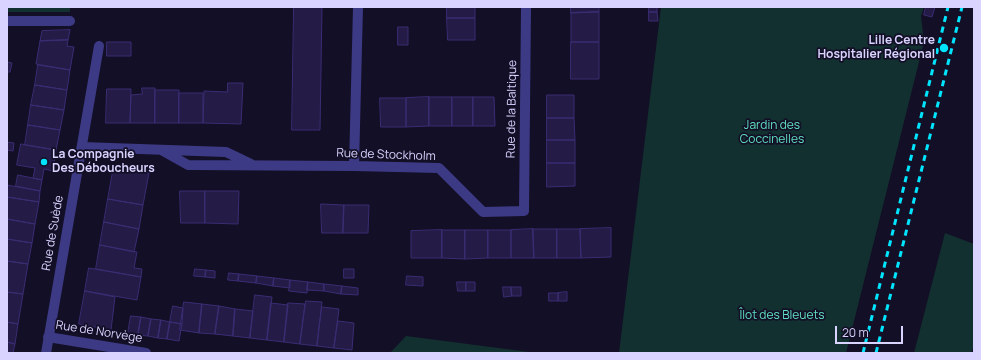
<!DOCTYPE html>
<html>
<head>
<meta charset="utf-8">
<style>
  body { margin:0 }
  #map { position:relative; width:981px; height:360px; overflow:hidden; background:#130f26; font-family:Manrope,sans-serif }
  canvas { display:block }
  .frame { position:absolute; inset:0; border:8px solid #d9d4ff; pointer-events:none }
  .scale { position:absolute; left:835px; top:326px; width:68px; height:18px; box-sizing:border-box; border:2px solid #d9d4ff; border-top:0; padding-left:5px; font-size:12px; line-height:14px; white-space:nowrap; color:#d9d4ff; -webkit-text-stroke:3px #130f26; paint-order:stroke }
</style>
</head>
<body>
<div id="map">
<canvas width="981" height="360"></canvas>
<div class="frame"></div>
<div class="scale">20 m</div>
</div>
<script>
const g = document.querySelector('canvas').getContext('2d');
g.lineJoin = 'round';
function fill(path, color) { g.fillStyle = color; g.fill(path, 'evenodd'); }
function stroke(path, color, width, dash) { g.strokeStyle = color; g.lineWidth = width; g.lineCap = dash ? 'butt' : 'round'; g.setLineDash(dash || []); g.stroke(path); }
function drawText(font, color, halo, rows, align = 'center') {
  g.font = font + ' Manrope,sans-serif'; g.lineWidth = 3.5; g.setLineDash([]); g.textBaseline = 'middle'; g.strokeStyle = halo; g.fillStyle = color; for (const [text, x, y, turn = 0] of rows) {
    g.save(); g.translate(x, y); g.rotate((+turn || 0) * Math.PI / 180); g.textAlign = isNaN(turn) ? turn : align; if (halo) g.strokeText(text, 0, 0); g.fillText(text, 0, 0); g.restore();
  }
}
fill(new Path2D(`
  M7,7H70V12H7Z
  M661,7H924L921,16L924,42L846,353H619Z
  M945,233L974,244V346L971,353H914Z
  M406,336L537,353H390Z`), '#12302f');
const building = new Path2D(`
  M294,7H322L320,130H292Z
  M447,7H475V18H447Z
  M571,7H599V12L571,13Z
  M649,7H657V12H649Z
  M926,7H935L932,17L924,15Z
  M599,12V42H571V13Z
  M649,12H657L658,21H649Z
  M447,18H475V40H448Z
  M398,27H408V45H398Z
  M70,30L68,40L40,41L42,31Z
  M68,40L67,46L74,47L70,70L36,64L40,41Z
  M107,42H131V56H107Z
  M571,42H599V79H571Z
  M7,62L12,63L10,72H7Z
  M38,65L70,70L67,90L35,85Z
  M228,83H243L241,124L203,123L204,91L227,92Z
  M35,85L67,90L64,110L31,105Z
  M142,88H155V123H130L131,95L142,94Z
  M107,89H131L130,123H106Z
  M155,90H179V123H155Z
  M179,93H203V123H179Z
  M547,95H574V118H547Z
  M429,97H452V126H429Z
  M429,97V126L406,127V98Z
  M452,97H473V126H452Z
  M473,97H494L495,126H473Z
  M380,98H406V127H381Z
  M31,105L64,110L60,130L28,125Z
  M547,118H574L575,140H547Z
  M28,125L60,130L56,150L25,145Z
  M547,140H575V163H547Z
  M7,142L14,143L13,151L7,150Z
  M21,144L56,150L53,171L44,169L42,180L33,178L35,168L17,165Z
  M547,163H575V186L547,187Z
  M114,166L149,173L143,205L108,199Z
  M18,175L42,180L40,191L16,186Z
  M7,185L40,191L39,202L7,197Z
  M180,191H205V223H181Z
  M205,191H239L238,224L205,223Z
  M7,197L39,202L35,224L7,219Z
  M108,199L143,205L139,229L104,222Z
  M321,204L344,205L343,233H322Z
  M344,205H369L368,233H343Z
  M7,219L35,224L32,243L7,239Z
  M104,222L139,229L134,252L100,245Z
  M611,228V257L581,258L580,229Z
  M533,229L534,258H511V230Z
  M533,229H557V258H534Z
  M557,229H580L581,258H557Z
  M442,230V258H411V231Z
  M442,230H465V259L442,258Z
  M465,230H488V258L465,259Z
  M488,230H511V258H488Z
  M7,239L32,243L28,264L7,261Z
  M100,245L137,252L134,268L142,269L141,277L96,269Z
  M7,261L28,264L23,294L7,292Z
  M89,268L141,277L137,300L85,291Z
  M195,269L206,270L205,277L194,276Z
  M344,269H354V278H344Z
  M206,270L215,271V278L205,277Z
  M229,273L239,274L238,281L228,280Z
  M239,274L257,276L256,283L238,281Z
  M257,276L274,278L273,286L256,283Z
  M407,276L423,277V286L406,285Z
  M274,278L290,280V288L273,286Z
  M290,280L308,282L307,293L289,291Z
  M308,282L324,284V291L307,290Z
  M457,282H466V291H458Z
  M466,282H475V291H466Z
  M324,284L342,286L341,294L324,291Z
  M342,286L358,288V295L341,294Z
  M503,287H511L512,296L504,297Z
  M511,287H521V296H512Z
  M85,291L115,297L111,330L79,324Z
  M7,292L23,294L18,324L7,322Z
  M567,292V301H558V293Z
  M549,293H558V301H549Z
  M255,295L272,297L267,340L250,338Z
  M306,301L322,302L317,346L300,344Z
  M184,302L202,304L199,333L180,330Z
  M271,303L288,305L284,342L267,340Z
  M288,303L305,304L300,344L284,342Z
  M202,304L219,306L215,334L199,333Z
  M173,306L183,308L182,324L170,322Z
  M219,306L235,309L233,336L215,334Z
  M322,307L339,309L334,348L317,346Z
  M235,309L253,311L250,338L233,336Z
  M131,316L141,317L138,335L128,333Z
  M141,317L151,319L148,336L138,335Z
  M151,319L161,320L158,338L148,336Z
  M161,320L170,322L167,339L158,338Z
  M338,321L354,323L352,350L334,348Z
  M7,322L18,324L15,344L7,342Z
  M170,322L182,324L179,341L167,339Z
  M7,342L15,344L13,353H7Z`);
fill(building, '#241b47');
stroke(building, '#3b2d73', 1);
stroke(new Path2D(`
  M7,21H70
  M82,147L226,152L251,164
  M163,151L188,165L354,166L439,168L483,212L524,211L526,7
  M354,166L358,7
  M48,337L146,353
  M46,353L99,46`), '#3d3a85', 10);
stroke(new Path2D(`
  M863,353L948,7
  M876,353L962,7`), '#00e5ff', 3, [6, 5]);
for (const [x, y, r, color] of [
  [944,48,5,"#00e5ff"],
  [44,162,4,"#00e5ff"]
]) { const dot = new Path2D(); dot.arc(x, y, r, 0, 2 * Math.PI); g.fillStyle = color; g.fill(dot); stroke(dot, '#130f26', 1.5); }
drawText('bold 12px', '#d9d4ff', '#130f26', [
  ["Lille Centre",935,41],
  ["Hospitalier Régional",935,55],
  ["La Compagnie",52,155,"left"],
  ["Des Déboucheurs",52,169,"left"]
], 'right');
drawText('12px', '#d9d4ff', '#130f26', [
  ["Rue de la Baltique",512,109,-89],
  ["Rue de Stockholm",386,155,2],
  ["Rue de Suède",53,233,-80],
  ["Rue de Norvège",99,332,9]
]);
drawText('12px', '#5fe0c0', '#130f26', [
  ["Jardin des",772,126],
  ["Coccinelles",772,140],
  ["Îlot des Bleuets",782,316]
]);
</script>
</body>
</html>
